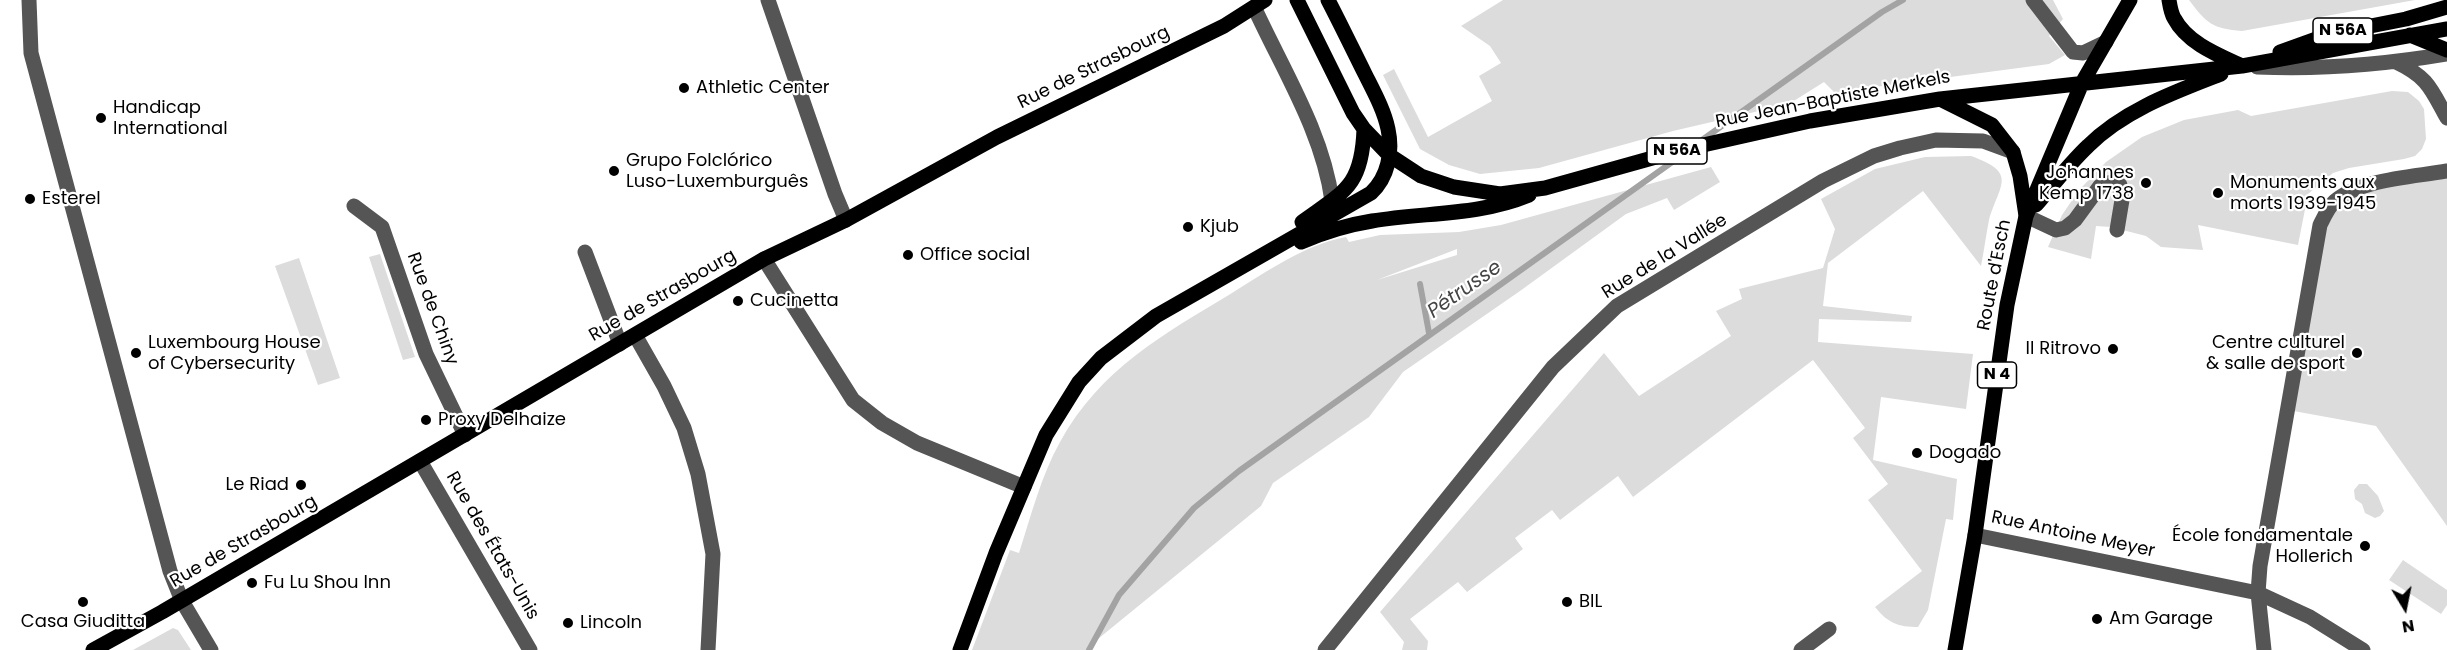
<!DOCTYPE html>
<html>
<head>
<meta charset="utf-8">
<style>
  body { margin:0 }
  #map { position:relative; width:2447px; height:650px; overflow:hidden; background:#fff; font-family:Poppins,sans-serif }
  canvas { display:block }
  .north { position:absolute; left:2375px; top:578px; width:60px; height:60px; -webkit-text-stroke:4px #fff; paint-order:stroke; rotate:170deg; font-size:16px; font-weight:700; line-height:24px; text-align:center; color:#000 }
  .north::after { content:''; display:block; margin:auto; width:21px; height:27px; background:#000; clip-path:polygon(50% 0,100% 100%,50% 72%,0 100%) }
</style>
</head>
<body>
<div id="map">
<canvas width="2447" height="650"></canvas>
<div class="north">N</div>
</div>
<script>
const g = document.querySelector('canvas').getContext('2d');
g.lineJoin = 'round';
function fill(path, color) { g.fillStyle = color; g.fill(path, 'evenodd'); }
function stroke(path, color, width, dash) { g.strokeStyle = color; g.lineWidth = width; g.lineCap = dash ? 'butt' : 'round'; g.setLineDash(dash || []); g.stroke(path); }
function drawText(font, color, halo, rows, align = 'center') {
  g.font = font + ' Poppins,sans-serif'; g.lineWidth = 4.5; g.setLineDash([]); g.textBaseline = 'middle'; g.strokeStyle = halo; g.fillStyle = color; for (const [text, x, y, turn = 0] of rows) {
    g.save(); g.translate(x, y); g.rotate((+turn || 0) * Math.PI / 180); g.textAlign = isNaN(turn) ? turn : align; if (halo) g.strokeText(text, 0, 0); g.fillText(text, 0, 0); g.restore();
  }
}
fill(new Path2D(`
  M1503,0H2053L2063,19L2049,36L2065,55L2049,64L1867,88L1837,95L1824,82L1789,104L1673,131L1539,168L1480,174L1449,165L1420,149L1383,75L1394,69L1428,137L1492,101L1479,76L1501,63L1490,46L1461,26Z
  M2189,0H2415L2242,31C2213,29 2206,23 2189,0Z
  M2392,91L2408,92L2419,101L2424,109L2426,139L2422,149L2415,156L2404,159L2349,168L2333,173L2308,194L2298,245L2198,225L2203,250L2161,247L2146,236L2111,227L2096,226L2091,259L2048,247L2062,215L2079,190L2106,162L2142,137L2184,120L2238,110L2251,116Z
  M1971,156C2019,173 1999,185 1989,220C1986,235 1984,251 1981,266L1923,191L1828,263L1823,306L1912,316L1911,322L1819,319L1818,342L1973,354L1966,409L1881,397L1873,460L1957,479L1953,520L1946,519L1928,610L1918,627C1898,627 1888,623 1875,607L1922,571L1868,500L1888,484L1853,438L1865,428L1813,360L1633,497L1618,476L1560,520L1552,510L1515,538L1523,549L1467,592L1458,582L1410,619L1428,641L1427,650H1402L1404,642L1380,612L1604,353L1639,396L1731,336L1716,311L1742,299L1739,289L1823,268L1835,229L1821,199L1875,169L1925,157Z
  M1711,167L1720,182L1674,210L1667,198L1626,214L1520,291L1403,372L1369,417L1273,483L1261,506L1093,643L1089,650H972L1010,550L1019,553C1031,516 1041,476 1060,442C1100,369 1164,334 1232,293C1268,271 1304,245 1346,237L1349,242L1380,235L1459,232L1501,225ZM1457,249V255L1377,280Z
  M2447,171V526L2376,426L2288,410L2320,225L2333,202Z
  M380,254L415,357L403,360L369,257Z
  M299,258L340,378L318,385L275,266Z
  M2359,484H2367L2378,496L2384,511L2380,516L2375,518L2365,513L2362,504L2355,499L2354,490Z
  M2403,560L2447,590V605L2441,614L2389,580Z
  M173,628L178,630L191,650H133Z`), '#dcdcdc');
stroke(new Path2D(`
  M1702,140L1882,12L1903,0
  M1420,284L1429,333
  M1089,650L1119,595L1194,508L1239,471L1682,155`), '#a3a3a3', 6);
stroke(new Path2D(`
  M29,0L31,53L170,571L182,601L211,650
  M768,0L835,194L846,220
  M2033,0L2073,52L2083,53L2106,42
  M1255,9C1283,70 1323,133 1332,201
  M2396,62C2428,77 2431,89 2447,118
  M2257,67C2323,70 2382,65 2447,54
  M354,206L382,227L426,354L465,435
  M2026,216L2056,230L2065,228L2075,220L2100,186L2114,181L2120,185L2122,200L2117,230
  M585,252L620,344
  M764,259L853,400L882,423L917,443L1024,487
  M635,335L664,386L684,428L698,474L713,554L708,650
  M420,461L530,650
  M1975,535L2258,593L2310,617L2363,650
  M1325,650L1553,367L1617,306L1823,181L1874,156L1900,148L1936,140L1983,141L2013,152
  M1801,650L1829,629
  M2264,650L2258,593L2260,566L2320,225C2324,217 2329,206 2335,201C2361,179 2414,177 2447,171`), '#555', 15);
stroke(new Path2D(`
  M1297,0L1353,113L1364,129L1389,155L1421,176L1454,187L1500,194L1545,188L1681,150L1810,121L1940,99L2242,66L2447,29
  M2169,0C2170,6 2171,13 2174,18C2187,43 2218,55 2242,66
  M2410,35L2447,50
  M2280,52L2330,34L2406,19L2447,7
  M1940,99L1992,125L2013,152L2020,176L2026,216
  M2036,205C2053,185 2069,164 2088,146C2124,110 2175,92 2221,74
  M1302,222C1345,191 1362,186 1364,129
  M1301,242C1324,232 1347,225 1372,221C1426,212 1478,216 1529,195
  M93,650L162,612L764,259L846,220L997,137L1224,26L1265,0
  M960,650L996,553L1046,435L1079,382L1101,358L1156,316L1371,193C1388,177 1393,152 1388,129C1384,110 1374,92 1365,74C1353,50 1341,25 1328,0
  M1955,650L1975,535L2007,305L2026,216L2082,83L2130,0`), '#000', 15);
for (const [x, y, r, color] of [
  [684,88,6,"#000"],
  [101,118,6,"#000"],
  [614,171,6,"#000"],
  [2146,183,6,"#000"],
  [2218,193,6,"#000"],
  [30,199,6,"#000"],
  [1188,227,6,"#000"],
  [908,255,6,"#000"],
  [738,301,6,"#000"],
  [2113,349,6,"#000"],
  [136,353,6,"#000"],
  [2357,353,6,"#000"],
  [426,420,6,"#000"],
  [1917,453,6,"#000"],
  [301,485,6,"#000"],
  [2365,546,6,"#000"],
  [252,583,6,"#000"],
  [83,602,6,"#000"],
  [1567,602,6,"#000"],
  [2097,619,6,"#000"],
  [568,623,6,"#000"]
]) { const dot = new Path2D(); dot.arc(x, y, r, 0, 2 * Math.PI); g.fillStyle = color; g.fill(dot); stroke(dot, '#fff', 2); }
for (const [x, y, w] of [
  [2343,31,60],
  [1677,151,60],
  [1997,375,39]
]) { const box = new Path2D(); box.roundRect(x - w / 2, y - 13, w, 26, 4.5); g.fillStyle = '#fff'; g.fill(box); stroke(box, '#000', 1.5); }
drawText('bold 16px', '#000', null, [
  ["N 56A",2343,31],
  ["N 56A",1677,151],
  ["N 4",1997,375]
]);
drawText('18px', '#000', '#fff', [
  ["Rue de Strasbourg",1094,68,-26],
  ["Rue Jean-Baptiste Merkels",1833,100,-11],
  ["Rue de la Vallée",1665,257,-32],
  ["Route d'Esch",1995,275,-79],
  ["Rue de Strasbourg",663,296,-30],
  ["Rue de Chiny",432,309,70],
  ["Rue Antoine Meyer",2073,535,12],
  ["Rue de Strasbourg",244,542,-30],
  ["Rue des États-Unis",492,546,60]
]);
drawText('18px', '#000', '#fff', [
  ["Athletic Center",696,88],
  ["Handicap",113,108],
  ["International",113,129],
  ["Grupo Folclórico",626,161],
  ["Luso-Luxemburguês",626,182],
  ["Johannes",2134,173,"right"],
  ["Kemp 1738",2134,194,"right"],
  ["Monuments aux",2230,183],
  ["morts 1939-1945",2230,204],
  ["Esterel",42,199],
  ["Kjub",1200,227],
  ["Office social",920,255],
  ["Cucinetta",750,301],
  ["Luxembourg House",148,343],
  ["of Cybersecurity",148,364],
  ["Centre culturel",2345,343,"right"],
  ["& salle de sport",2345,364,"right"],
  ["Il Ritrovo",2101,349,"right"],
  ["Proxy Delhaize",438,420],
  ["Dogado",1929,453],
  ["Le Riad",289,485,"right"],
  ["École fondamentale",2353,536,"right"],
  ["Hollerich",2353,557,"right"],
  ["Fu Lu Shou Inn",264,583],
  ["BIL",1579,602],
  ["Am Garage",2109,619],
  ["Casa Giuditta",83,622,"center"],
  ["Lincoln",580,623]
], 'left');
drawText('italic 20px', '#444', '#fff', [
  ["Pétrusse",1465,290,-35]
]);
</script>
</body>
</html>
